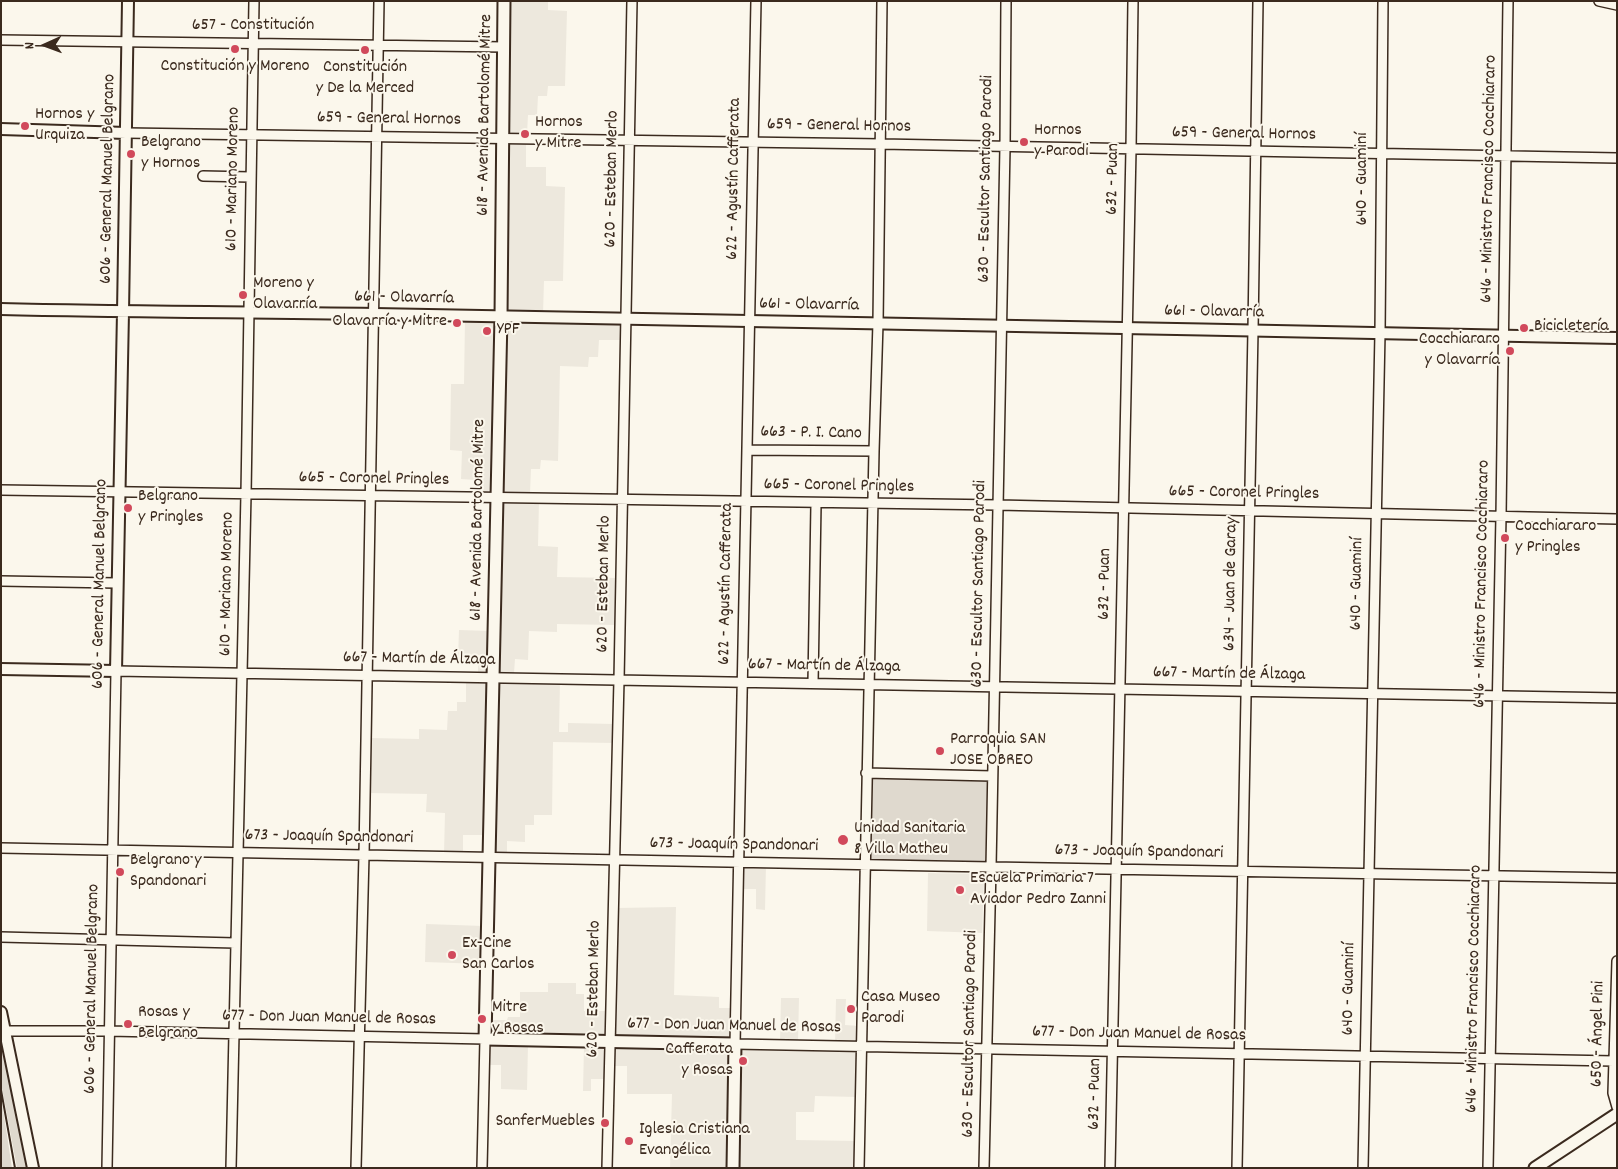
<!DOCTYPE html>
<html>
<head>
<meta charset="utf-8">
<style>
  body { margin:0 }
  #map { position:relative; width:1618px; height:1169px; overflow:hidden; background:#fbf7ec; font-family:Dekko,sans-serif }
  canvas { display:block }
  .frame { position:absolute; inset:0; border:2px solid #3b2a1e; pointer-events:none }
  .north { position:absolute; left:20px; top:20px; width:50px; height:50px; -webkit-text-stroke:4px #fbf7ec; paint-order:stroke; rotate:268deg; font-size:14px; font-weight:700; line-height:20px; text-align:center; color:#3b2a1e }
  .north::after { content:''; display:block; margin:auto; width:18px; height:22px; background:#3b2a1e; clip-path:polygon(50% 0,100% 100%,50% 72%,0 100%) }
</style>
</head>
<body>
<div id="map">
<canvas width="1618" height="1169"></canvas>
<div class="frame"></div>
<div class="north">N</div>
</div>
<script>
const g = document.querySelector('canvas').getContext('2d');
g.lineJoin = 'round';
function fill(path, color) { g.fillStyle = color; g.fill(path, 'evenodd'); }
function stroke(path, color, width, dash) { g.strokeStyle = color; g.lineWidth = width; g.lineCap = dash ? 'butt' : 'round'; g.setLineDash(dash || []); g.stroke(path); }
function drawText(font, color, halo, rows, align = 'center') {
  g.font = font + ' Dekko,sans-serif'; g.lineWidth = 4; g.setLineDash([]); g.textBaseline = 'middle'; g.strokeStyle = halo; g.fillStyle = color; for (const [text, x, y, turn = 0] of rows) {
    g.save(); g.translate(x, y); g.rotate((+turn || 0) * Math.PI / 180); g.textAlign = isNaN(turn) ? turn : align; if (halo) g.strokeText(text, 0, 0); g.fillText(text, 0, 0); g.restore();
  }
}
fill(new Path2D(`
  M509,1H548V10L567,11L565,86H548L547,96H538L537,115H528L527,134H514L508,131Z
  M526,141V167H546V186L565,187L563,281H544L543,314L505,311L508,143Z
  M465,320H490L494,324L491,488L486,493H476V480L461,479L462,451L450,450L451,384H464Z
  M511,321L616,322L621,326L620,340H599L598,357H589L588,367L560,366L558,461L541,460L540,469H531L530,493H505L501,490L505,325Z
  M539,501L538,546L558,547L557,577L617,578L616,625L557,624V632L529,631L528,660L515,659L514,673L501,674L499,672L502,502Z
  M459,630L489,631L488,671L486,672L478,673V659H458Z
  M466,680H481L486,682L487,685L484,835H463V854H444L445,813L426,812L427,794L369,793L370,738L419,739V729L447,730L448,711H457V702H466Z
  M499,682H560L559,732H568V723L614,724V743L553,742L552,815H534V825H525V842L507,841V854L496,853L494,852L497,685Z
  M766,865L765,910L756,909V889H742V871L746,866Z
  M928,873L978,874L984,879L982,933L927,931Z
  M676,907L674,995L719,997V1008H732L731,1035L727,1039L616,1036L614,1033L617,908Z
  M426,924L483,926L482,964L425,962Z
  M548,983H576V994H584V1011H606L604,1035L601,1037L492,1034L491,1033L490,1020H507L508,1017H520V992H548Z
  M781,998H799L798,1042L780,1041Z
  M836,999H846L845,1025L860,1026L858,1042L855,1043H835Z
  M490,1045H528L527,1090L501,1089V1065H488V1048Z
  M584,1046H600L606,1053L605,1079H591V1091H583Z
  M616,1047L721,1048L728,1051L730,1054L729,1168H670L672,1094H627V1066H613L614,1052Z
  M746,1049L853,1051L858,1053L857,1097L815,1096L814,1112H796V1140L856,1141L855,1168H738L739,1054L742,1050Z`), '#ede8dd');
fill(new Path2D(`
  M872,777L989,778L987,859L983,863L873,861L870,859L869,854L870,782Z
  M1,1041L28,1168H17L1,1083Z
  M1,1096L12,1168H1Z`), '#dfd9ce');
const minor = new Path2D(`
  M756,1L735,1044L1614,1061
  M1599,1L1617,5
  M1,40L504,47
  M126,133L881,144L1617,158
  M203,176L250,177
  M748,450L874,451
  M1,490L998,505L1617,519
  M1,581L116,583
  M813,683L816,504
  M866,773L992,776
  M1,848L935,866L1617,878
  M1,937L235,943
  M1617,961L1613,1093L1617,1107
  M4,1031H109L485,1039L482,1168
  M107,1168L116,671L1617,698
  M231,1168L246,494L254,1
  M356,1168L364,855L379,1
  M607,1168L619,680L632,1
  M859,1168L874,451L878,323L882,1
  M984,1168L991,867L1005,147L1006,1
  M1110,1168L1131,149L1133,1
  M1237,1168L1253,330L1258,1
  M1363,1168L1380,333L1383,1
  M1488,1168L1501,516L1508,1`);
const tertiary = new Path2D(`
  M1,129L126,133
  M1,309C126,312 250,312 375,314C789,320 1203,330 1617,338
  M1,669L116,671L123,312L128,1
  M1,1012L33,1168`);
const secondary = new Path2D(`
  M504,1L501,317L485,1039L735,1044L733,1168
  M1535,1168L1617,1114`);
stroke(minor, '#3b2a1e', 12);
stroke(tertiary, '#3b2a1e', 14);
stroke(secondary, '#3b2a1e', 15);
stroke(minor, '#fbf7ec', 9);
stroke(tertiary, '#fbf7ec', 10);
stroke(secondary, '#fbf7ec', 11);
stroke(new Path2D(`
  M1,1090L15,1168`), '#3b2a1e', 2);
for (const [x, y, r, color] of [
  [235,49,5,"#d1495b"],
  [365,50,5,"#d1495b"],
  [25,126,5,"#d1495b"],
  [525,134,5,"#d1495b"],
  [1024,142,5,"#d1495b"],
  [131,154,5,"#d1495b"],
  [243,295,5,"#d1495b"],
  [457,323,5,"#d1495b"],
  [1524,328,5,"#d1495b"],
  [487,331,5,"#d1495b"],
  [1510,351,5,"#d1495b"],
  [128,508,5,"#d1495b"],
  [1505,538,5,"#d1495b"],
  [940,751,5,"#d1495b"],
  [843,840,6,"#d1495b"],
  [120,872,5,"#d1495b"],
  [960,890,5,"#d1495b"],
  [452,955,5,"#d1495b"],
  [851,1009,5,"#d1495b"],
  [482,1019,5,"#d1495b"],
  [128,1024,5,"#d1495b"],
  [743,1061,5,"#d1495b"],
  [605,1123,5,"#d1495b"],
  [629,1141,5,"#d1495b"]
]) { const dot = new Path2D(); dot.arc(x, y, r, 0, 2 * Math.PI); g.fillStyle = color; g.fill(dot); stroke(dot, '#fbf7ec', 2); }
drawText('18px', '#3b2a1e', '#fbf7ec', [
  ["657 - Constitución",253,27],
  ["618 - Avenida Bartolomé Mitre",486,115,-89],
  ["659 - General Hornos",389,120,1],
  ["659 - General Hornos",839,127,1],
  ["659 - General Hornos",1244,135,1],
  ["606 - General Manuel Belgrano",109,179,-89],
  ["610 - Mariano Moreno",234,179,-89],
  ["620 - Esteban Merlo",613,179,-89],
  ["622 - Agustín Cafferata",735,179,-89],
  ["630 - Escultor Santiago Parodi",987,179,-89],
  ["632 - Puan",1114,179,-89],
  ["640 - Guaminí",1364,179,-90],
  ["646 - Ministro Francisco Cocchiararo",1490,179,-89],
  ["661 - Olavarría",404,299,1],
  ["661 - Olavarría",809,306,1],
  ["661 - Olavarría",1214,313,1],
  ["663 - P. I. Cano",811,434,1],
  ["665 - Coronel Pringles",374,480,1],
  ["665 - Coronel Pringles",839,487,1],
  ["665 - Coronel Pringles",1244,494,1],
  ["618 - Avenida Bartolomé Mitre",479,520,-89],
  ["606 - General Manuel Belgrano",101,584,-89],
  ["610 - Mariano Moreno",228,584,-89],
  ["620 - Esteban Merlo",605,584,-89],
  ["622 - Agustín Cafferata",727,584,-89],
  ["630 - Escultor Santiago Parodi",980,584,-89],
  ["632 - Puan",1106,584,-89],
  ["634 - Juan de Garay",1232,584,-89],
  ["640 - Guaminí",1358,584,-89],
  ["646 - Ministro Francisco Cocchiararo",1483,584,-89],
  ["667 - Martín de Álzaga",419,660,1],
  ["667 - Martín de Álzaga",824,667,1],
  ["667 - Martín de Álzaga",1229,675,1],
  ["673 - Joaquín Spandonari",329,838,1],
  ["673 - Joaquín Spandonari",734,846,1],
  ["673 - Joaquín Spandonari",1139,853,1],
  ["606 - General Manuel Belgrano",93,989,-89],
  ["620 - Esteban Merlo",595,989,-89],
  ["640 - Guaminí",1350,989,-89],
  ["646 - Ministro Francisco Cocchiararo",1475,989,-89],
  ["677 - Don Juan Manuel de Rosas",329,1019,1],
  ["677 - Don Juan Manuel de Rosas",734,1027,1],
  ["630 - Escultor Santiago Parodi",971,1034,-89],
  ["650 - Ángel Pini",1599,1034,-89],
  ["677 - Don Juan Manuel de Rosas",1139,1035,1],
  ["632 - Puan",1096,1094,-89]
]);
drawText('18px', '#3b2a1e', '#fbf7ec', [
  ["Constitución y Moreno",235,68,"center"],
  ["Constitución",365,69,"center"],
  ["y De la Merced",365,90,"center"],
  ["Hornos y",35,116],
  ["Urquiza",35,137],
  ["Hornos",535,124],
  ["y Mitre",535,145],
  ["Hornos",1034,132],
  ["y Parodi",1034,153],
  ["Belgrano",141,144],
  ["y Hornos",141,165],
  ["Moreno y",253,285],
  ["Olavarría",253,306],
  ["Olavarría y Mitre",447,323,"right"],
  ["Bicicletería",1534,328],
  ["YPF",497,331],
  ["Cocchiararo",1500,341,"right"],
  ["y Olavarría",1500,362,"right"],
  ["Belgrano",138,498],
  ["y Pringles",138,519],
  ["Cocchiararo",1515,528],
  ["y Pringles",1515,549],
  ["Parroquia SAN",950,741],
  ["JOSE OBREO",950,762],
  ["Unidad Sanitaria",854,830],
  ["8 Villa Matheu",854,851],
  ["Belgrano y",130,862],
  ["Spandonari",130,883],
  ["Escuela Primaria 7",970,880],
  ["Aviador Pedro Zanni",970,901],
  ["Ex-Cine",462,945],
  ["San Carlos",462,966],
  ["Casa Museo",861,999],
  ["Parodi",861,1020],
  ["Mitre",492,1009],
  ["y Rosas",492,1030],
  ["Rosas y",138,1014],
  ["Belgrano",138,1035],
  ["Cafferata",733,1051,"right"],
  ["y Rosas",733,1072,"right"],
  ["SanferMuebles",595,1123,"right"],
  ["Iglesia Cristiana",639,1131],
  ["Evangélica",639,1152]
], 'left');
</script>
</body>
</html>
